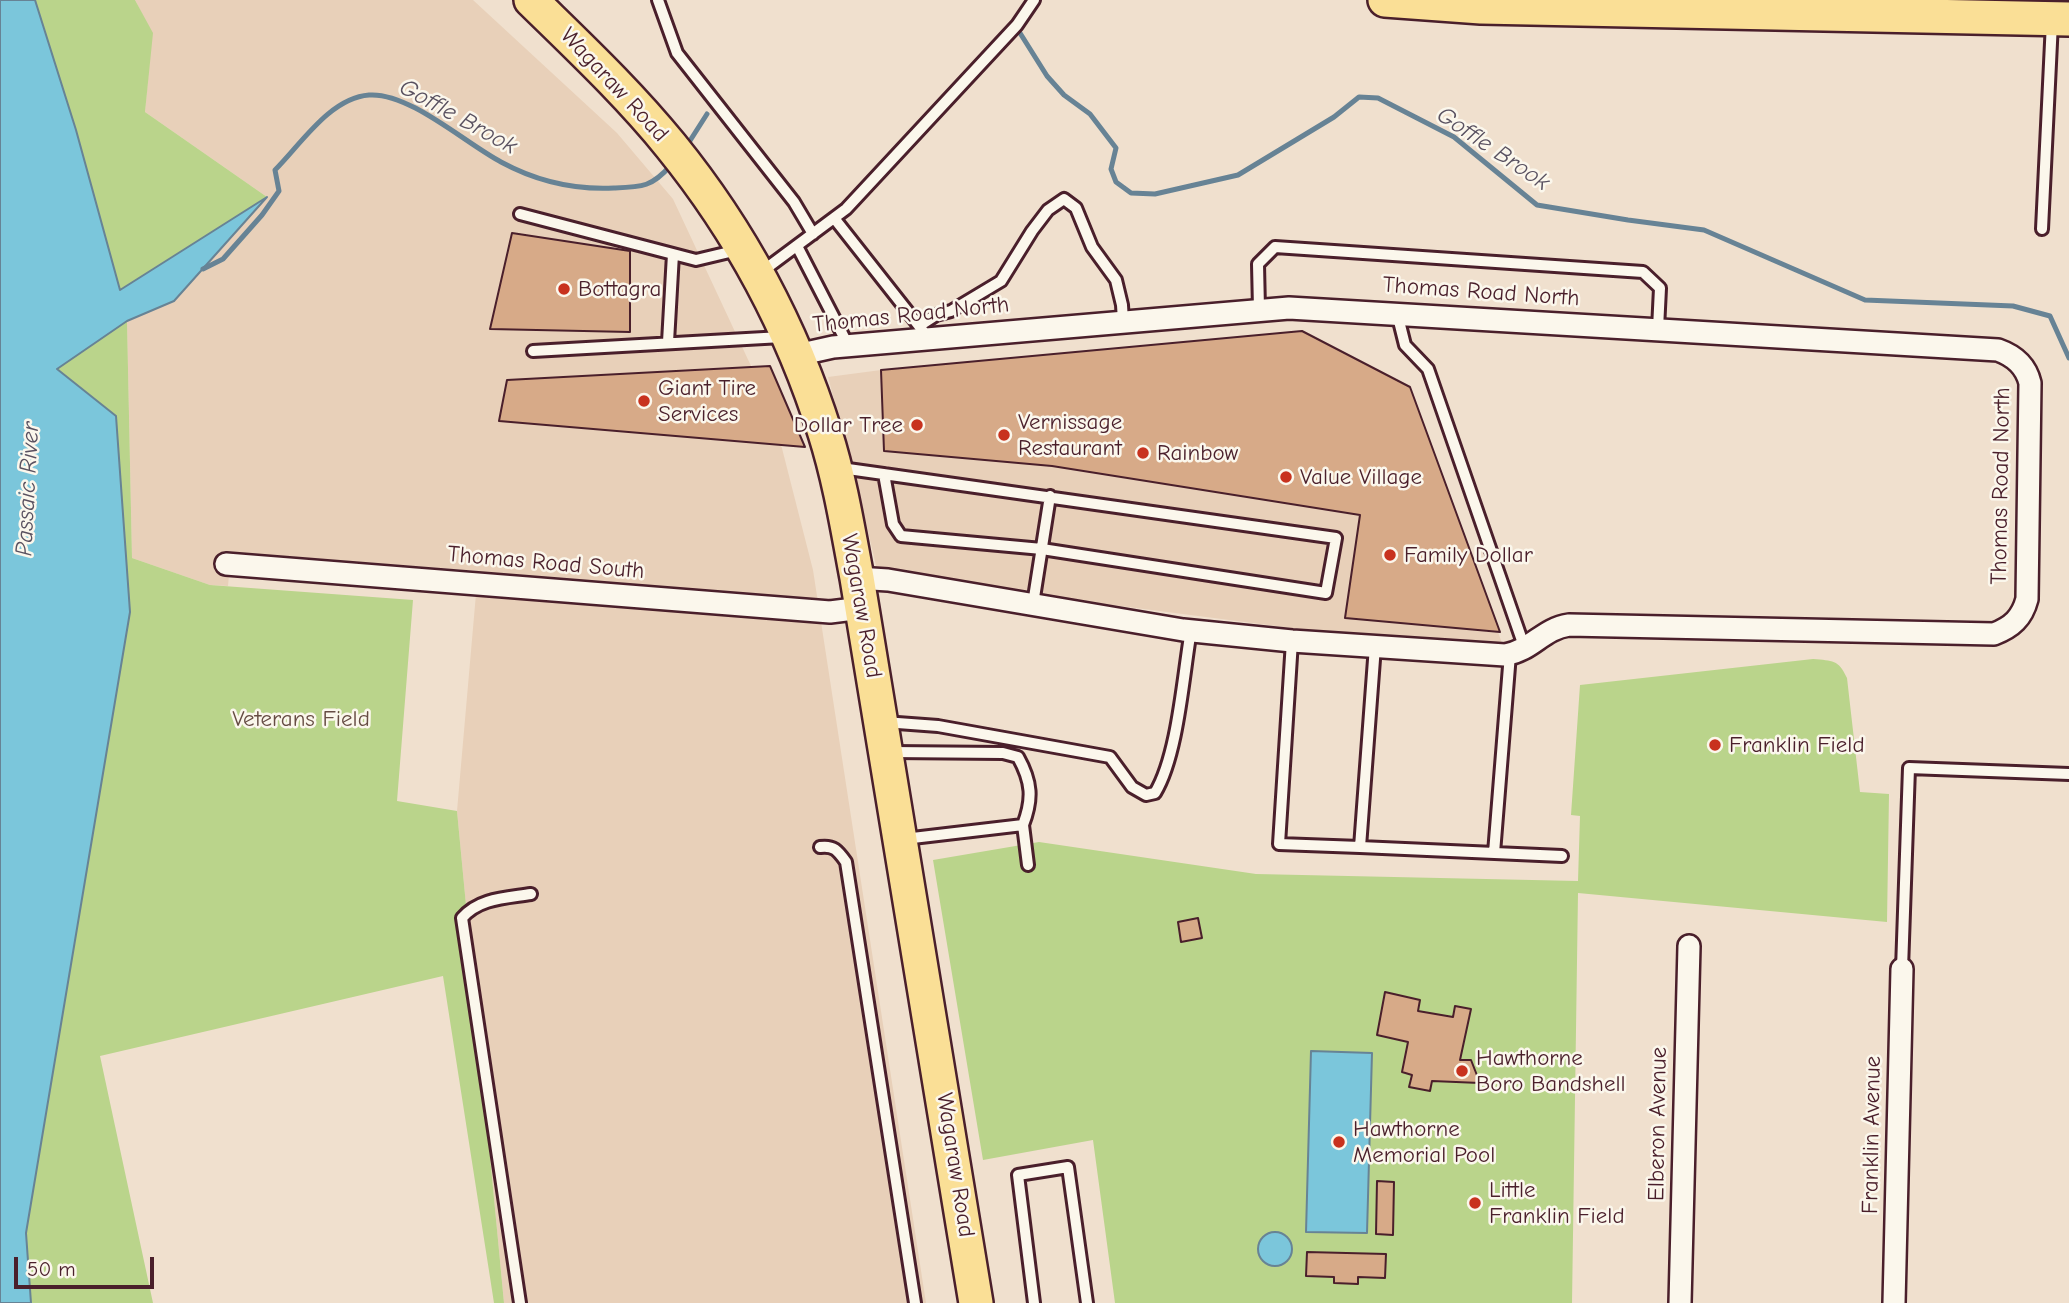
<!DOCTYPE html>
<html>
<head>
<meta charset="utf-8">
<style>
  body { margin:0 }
  #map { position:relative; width:2069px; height:1303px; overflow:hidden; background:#f0e0ce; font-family:"Comic Neue",sans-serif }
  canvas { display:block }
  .scale { position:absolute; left:14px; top:1257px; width:140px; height:32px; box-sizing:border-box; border:4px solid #4a1f2b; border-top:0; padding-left:9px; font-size:21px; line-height:24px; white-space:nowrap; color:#4a1f2b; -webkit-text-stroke:5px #fbf7ec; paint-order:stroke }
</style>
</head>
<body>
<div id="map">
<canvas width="2069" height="1303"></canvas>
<div class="scale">50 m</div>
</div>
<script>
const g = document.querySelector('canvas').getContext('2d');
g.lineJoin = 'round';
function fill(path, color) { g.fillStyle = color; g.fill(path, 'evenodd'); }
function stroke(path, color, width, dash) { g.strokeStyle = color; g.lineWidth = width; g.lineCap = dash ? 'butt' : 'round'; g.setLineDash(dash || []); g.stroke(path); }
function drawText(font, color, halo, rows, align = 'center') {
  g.font = font + ' "Comic Neue",sans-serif'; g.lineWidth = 5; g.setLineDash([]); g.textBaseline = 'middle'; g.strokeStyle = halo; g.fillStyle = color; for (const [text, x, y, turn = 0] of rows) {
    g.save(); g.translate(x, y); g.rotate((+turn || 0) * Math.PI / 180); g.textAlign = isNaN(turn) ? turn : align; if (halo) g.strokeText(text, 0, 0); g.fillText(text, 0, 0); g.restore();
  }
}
fill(new Path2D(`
  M135,0H473L617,133L673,199L773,413L813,570L926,1303H504L457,811L478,571L231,552L228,586L210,585L132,558L127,321L174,301L267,197L145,112L152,33Z
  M1302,331L1410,387L1503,646L1338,634L1035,595L877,570L861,501L828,377L881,370Z`), '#e8d0b9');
fill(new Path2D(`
  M35,0H135L153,33L145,112L267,197L120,290L76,130Z
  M127,321L132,558L210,585L413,600L397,801L457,811L504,1303H494L443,976L100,1056L153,1303H31L26,1233L57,369Z
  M1813,659C1833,661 1838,659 1847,678L1860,792L1889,794L1887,922L1578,893L1572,1303H1115L1093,1140L983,1160L933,860L1039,842L1256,874L1578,881L1580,816L1571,815L1580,685Z`), '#bad48b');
const water = new Path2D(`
  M0,0H35L76,130L120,290L267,197L174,301L127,321L57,369L116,416L130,612L26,1233L31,1303H0Z
  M1311,1051L1372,1053L1367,1233L1306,1232Z
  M1258 1249a17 17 0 1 1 34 0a17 17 0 1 1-34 0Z`);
fill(water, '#7bc6db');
stroke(water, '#678395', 2);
stroke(new Path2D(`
  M1020,33L1047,76L1064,95L1090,114L1116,148L1111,169L1116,182L1131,193L1155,194L1238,175L1334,117L1359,97L1378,98L1454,137L1537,205L1628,220L1704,230L1865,300L2013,306L2050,316L2069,358
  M686,147L707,114
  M203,269L223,259L262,215L279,191L275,170C301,144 330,98 369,95C409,92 465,143 501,162C536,181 575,190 614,188C642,187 652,187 671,165`), '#678395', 5);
const building = new Path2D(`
  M512,233L630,251V332L490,329Z
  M1302,331L1410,387L1500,632L1345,618L1360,515L1052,466L884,451L881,370Z
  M770,366L805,447L499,421L507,380Z
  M1198,918L1202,938L1181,942L1178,922Z
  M1385,992L1420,1000L1418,1011L1453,1017L1455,1006L1471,1009L1460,1060H1471L1480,1083L1432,1081L1430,1091L1409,1087L1412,1075L1402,1072L1408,1042L1377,1035Z
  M1377,1181L1394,1182L1393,1235L1376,1234Z
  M1307,1252L1386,1254L1385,1278L1358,1277V1284L1334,1283V1277L1306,1276Z`);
fill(building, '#d7aa88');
stroke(building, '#4a1f2b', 2);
const service = new Path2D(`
  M658,0L677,53L794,202L813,234
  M520,214L696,260L738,250
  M834,218L923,331
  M2042,229L2052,22
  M797,246L848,345
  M760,273L846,209L1017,25L1034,0
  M1259,309L1258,264L1275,247L1643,272L1660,288L1658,329
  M1397,313L1405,345L1428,369L1525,649
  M919,326L936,315L951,311L1001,281L1032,231L1048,210L1064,199L1076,208L1092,247L1116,280L1122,305L1123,321
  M668,342L673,254
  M533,351L782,337
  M841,468L1336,538L1326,593L1042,549L901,536L893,524L884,474
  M1033,604L1050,496
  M1292,641L1279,844L1360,847L1375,646
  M884,722L938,726L1110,757L1132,787L1146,795L1155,793C1178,755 1183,676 1191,630
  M891,752L1003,753L1018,757C1032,782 1033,799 1023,825L904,839
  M1023,825L1028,865
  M820,847C834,845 838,851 846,862L915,1303
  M1360,847L1562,856
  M1494,853L1510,654
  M1902,969L1909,768L2069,774
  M520,1303L462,918C479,898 506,898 531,894
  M1034,1303L1018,1175L1068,1167L1087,1303`);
const minor = new Path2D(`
  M797,355L833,347L1289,308L1998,350C2015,356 2026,366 2030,383L2027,599C2022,618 2012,627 1994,634L1569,625C1542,629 1533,650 1505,655L1292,641L1183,630L888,580L857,578
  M226,564L830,612L862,608
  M1680,1303L1689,946
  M1894,1303L1902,969`);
const primary = new Path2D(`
  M531,0C579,47 628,93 671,146C740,231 792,328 825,433C840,480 848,530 857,578L976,1303
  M1385,0L1481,7L2069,19`);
stroke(service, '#4a1f2b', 16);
stroke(minor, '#4a1f2b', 26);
stroke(primary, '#4a1f2b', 38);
stroke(service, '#fbf7ec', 10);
stroke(minor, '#fbf7ec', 21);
stroke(primary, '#fadf96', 33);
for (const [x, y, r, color] of [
  [564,289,7,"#c8321e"],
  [644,401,7,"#c8321e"],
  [917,425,7,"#c8321e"],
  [1004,435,7,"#c8321e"],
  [1143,453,7,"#c8321e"],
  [1286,477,7,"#c8321e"],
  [1390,555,7,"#c8321e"],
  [1715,745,7,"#c8321e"],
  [1462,1071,7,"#c8321e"],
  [1339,1142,7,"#c8321e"],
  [1475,1203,7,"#c8321e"]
]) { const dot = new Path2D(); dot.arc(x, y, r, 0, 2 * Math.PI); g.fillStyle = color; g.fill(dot); stroke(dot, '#fbf7ec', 2.5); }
drawText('23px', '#4a1f2b', '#fbf7ec', [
  ["Wagaraw Road",614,85,47],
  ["Thomas Road North",1481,292,4],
  ["Thomas Road North",911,315,-6],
  ["Thomas Road North",2001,486,-89],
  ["Thomas Road South",546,563,5],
  ["Wagaraw Road",861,606,80],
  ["Elberon Avenue",1658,1124,-89],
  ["Franklin Avenue",1872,1135,-89],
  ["Wagaraw Road",955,1165,81]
]);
drawText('23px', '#4a1f2b', '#fbf7ec', [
  ["Bottagra",578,289],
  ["Giant Tire",658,388],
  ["Services",658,414],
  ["Vernissage",1018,422],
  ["Restaurant",1018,448],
  ["Dollar Tree",903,425,"right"],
  ["Rainbow",1157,453],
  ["Value Village",1300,477],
  ["Family Dollar",1404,555],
  ["Franklin Field",1729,745],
  ["Hawthorne",1476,1058],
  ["Boro Bandshell",1476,1084],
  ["Hawthorne",1353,1129],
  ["Memorial Pool",1353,1155],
  ["Little",1489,1190],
  ["Franklin Field",1489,1216]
], 'left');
drawText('23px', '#664c43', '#fbf7ec', [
  ["Veterans Field",301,719]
]);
drawText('italic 24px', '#595160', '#fbf7ec', [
  ["Goffle Brook",458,117,29],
  ["Goffle Brook",1493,149,34],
  ["Passaic River",28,489,-87]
]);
</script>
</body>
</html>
